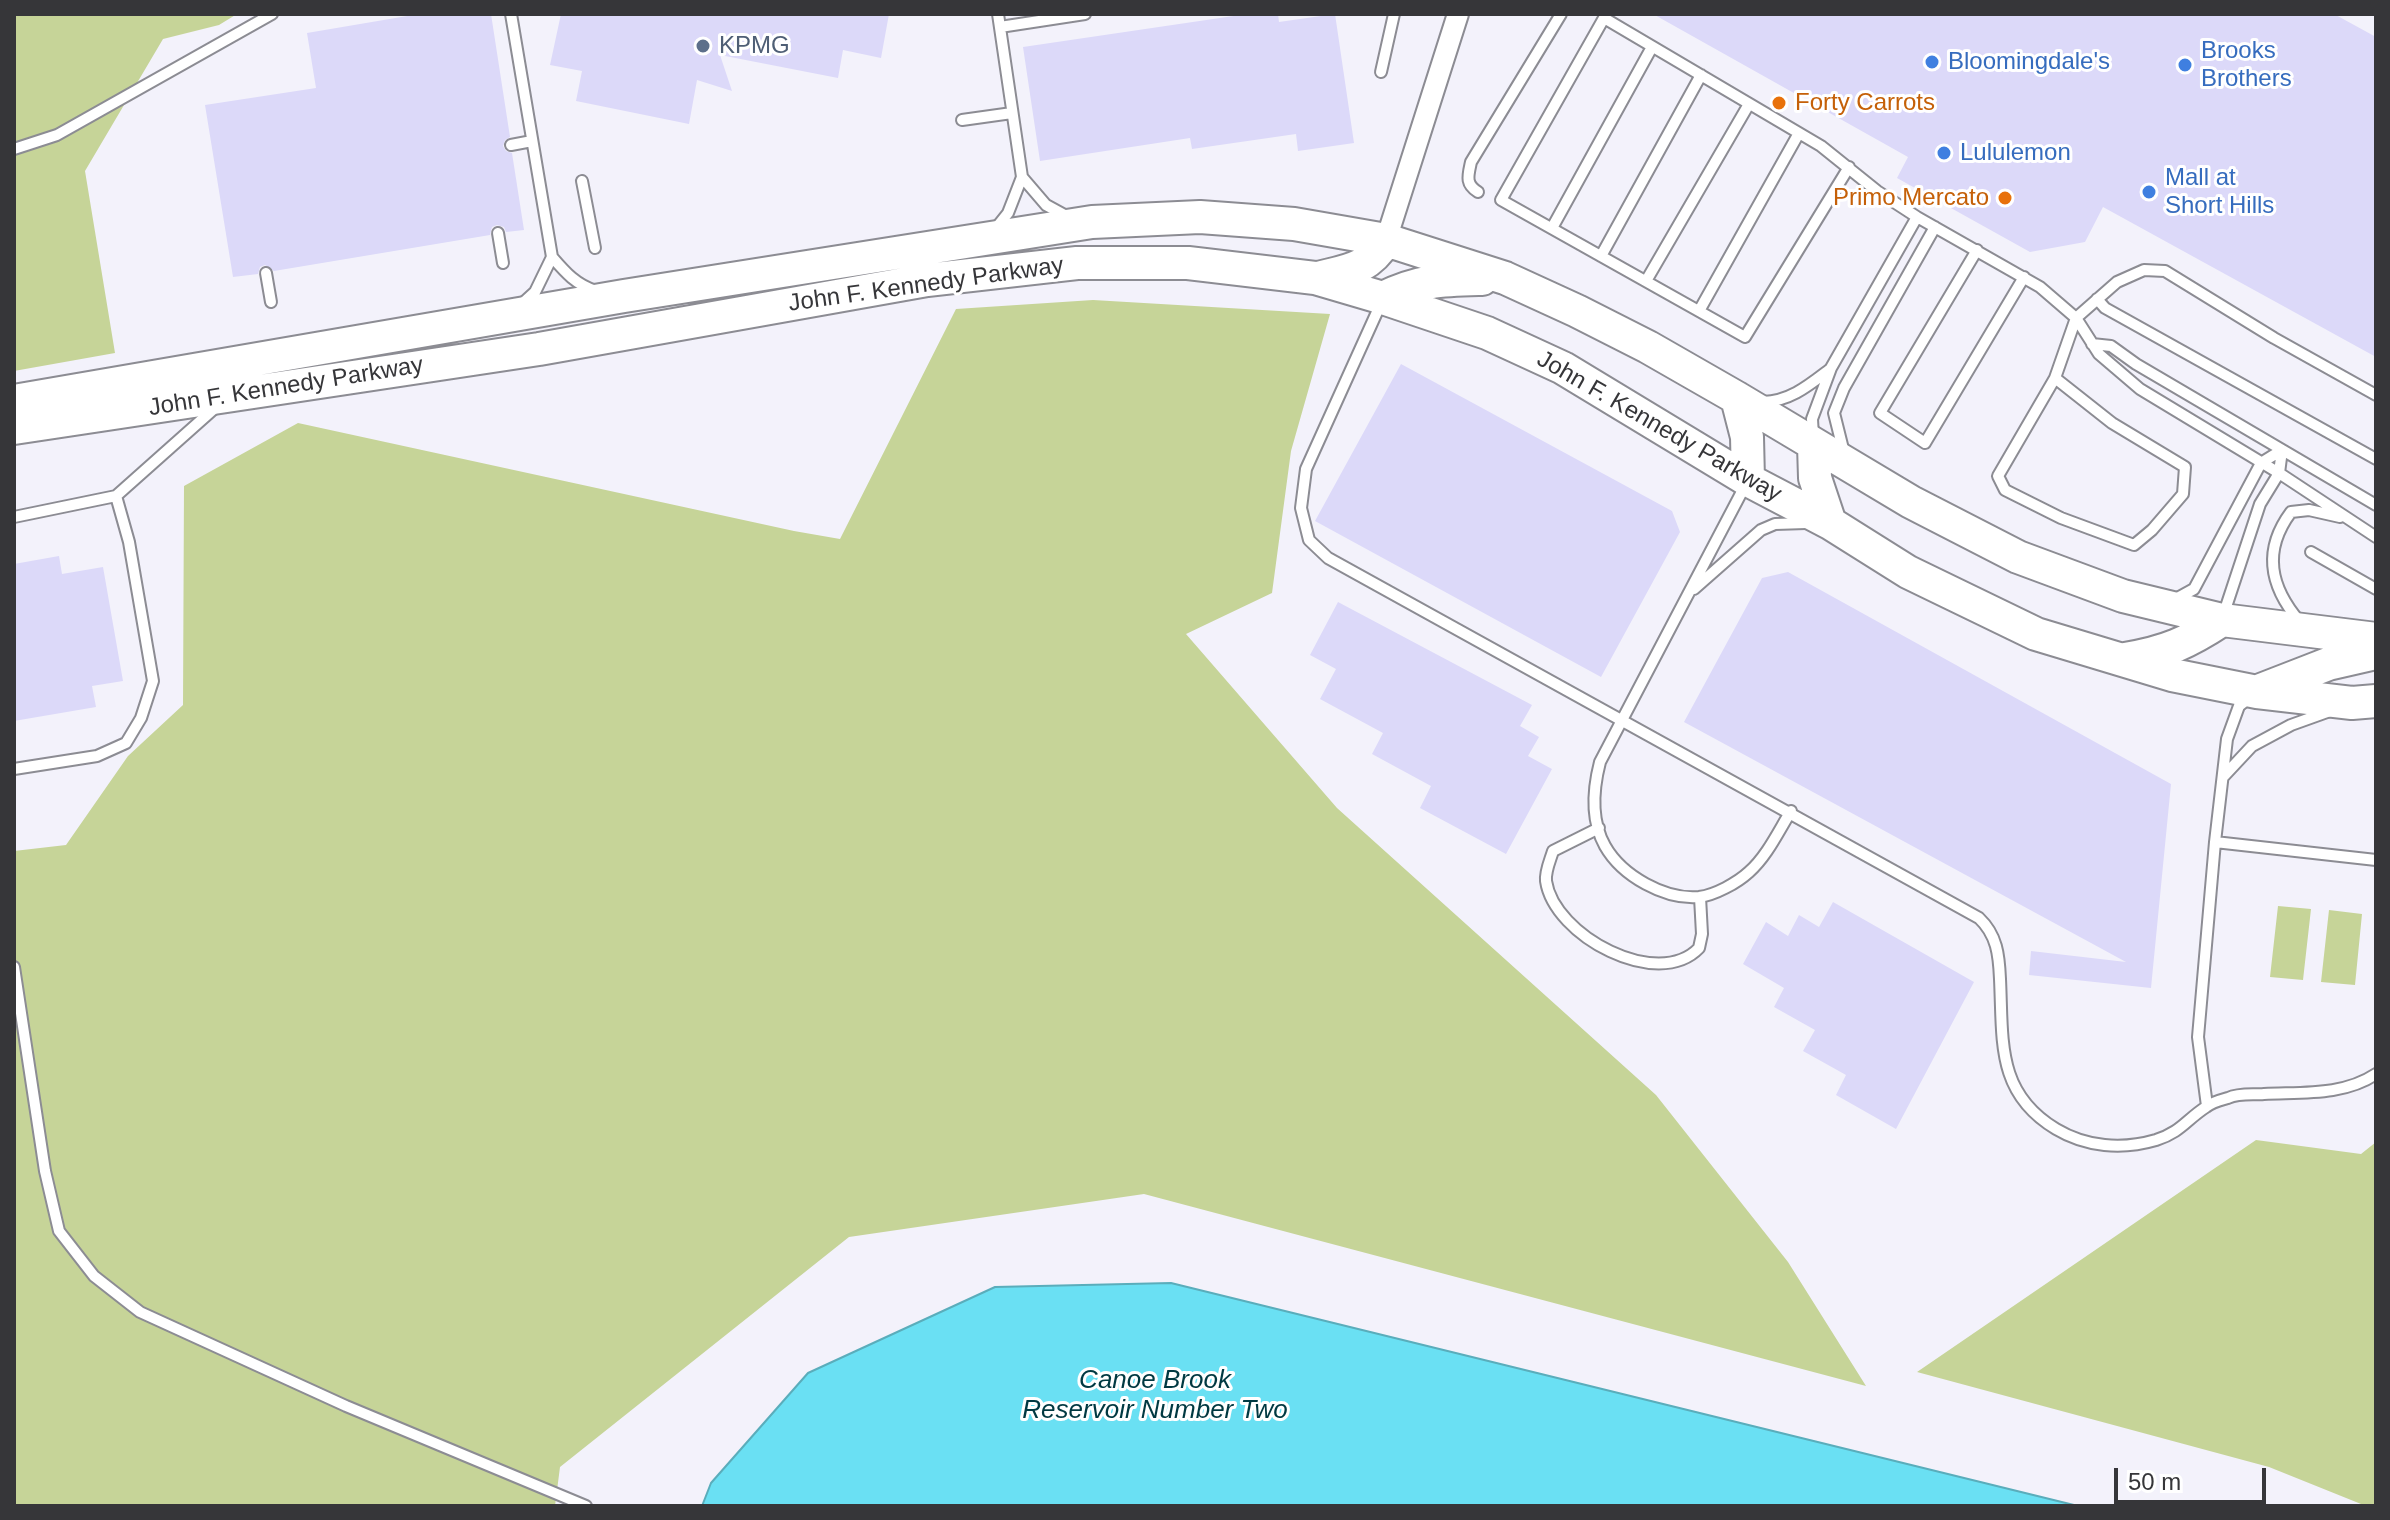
<!DOCTYPE html>
<html>
<head>
<meta charset="utf-8">
<style>
  body { margin:0 }
  #map { position:relative; width:2390px; height:1520px; overflow:hidden; background:#f3f2fb; font-family:Arial,sans-serif }
  canvas { display:block }
  .frame { position:absolute; inset:0; border:16px solid #363639; pointer-events:none }
  .scale { position:absolute; left:2114px; top:1468px; width:152px; height:36px; box-sizing:border-box; border:4px solid #363639; border-top:0; padding-left:10px; font-size:24px; line-height:28px; white-space:nowrap; color:#363639; -webkit-text-stroke:6px #fff; paint-order:stroke }
</style>
</head>
<body>
<div id="map">
<canvas width="2390" height="1520"></canvas>
<div class="frame"></div>
<div class="scale">50 m</div>
</div>
<script>
const g = document.querySelector('canvas').getContext('2d');
g.lineJoin = 'round';
function fill(path, color) { g.fillStyle = color; g.fill(path, 'evenodd'); }
function stroke(path, color, width, dash) { g.strokeStyle = color; g.lineWidth = width; g.lineCap = dash ? 'butt' : 'round'; g.setLineDash(dash || []); g.stroke(path); }
function drawText(font, color, halo, rows, align = 'center') {
  g.font = font + ' Arial,sans-serif'; g.lineWidth = 6; g.setLineDash([]); g.textBaseline = 'middle'; g.strokeStyle = halo; g.fillStyle = color; for (const [text, x, y, turn = 0] of rows) {
    g.save(); g.translate(x, y); g.rotate((+turn || 0) * Math.PI / 180); g.textAlign = isNaN(turn) ? turn : align; if (halo) g.strokeText(text, 0, 0); g.fillText(text, 0, 0); g.restore();
  }
}
fill(new Path2D(`
  M14,14H237L219,25L163,39L85,171L115,353L14,371Z
  M1093,300L1330,314L1291,451L1272,593L1186,634L1337,808L1656,1095L1788,1262L1866,1386L1144,1194L849,1237L560,1467L555,1506H14V851L66,845L128,756L183,705L184,486L298,423L794,531L840,539L956,309Z
  M2278,906L2311,909L2303,980L2270,977Z
  M2329,910L2362,914L2355,985L2321,982Z
  M2256,1140L2361,1154L2376,1142V1506H2366L2269,1467L1917,1372Z`), '#c6d498');
const water = new Path2D(`
  M1171,1283L2078,1506H702L711,1483L808,1373L995,1287Z`);
fill(water, '#6ae0f3');
stroke(water, '#5aadbb', 2);
fill(new Path2D(`
  M419,14H491L510,137L505,140L503,146L506,151L512,153L524,230L506,232L504,227L497,225L492,227L490,235L274,271L265,265L260,267L258,274L233,277L205,105L316,88L307,33Z
  M561,14H889L881,58L843,50L838,78L720,55L732,91L697,80L689,124L576,101L582,71L550,65Z
  M1247,14H1278L1279,22L1335,14L1354,143L1298,151L1296,134L1192,149L1190,138L1040,161L1023,47Z
  M1653,14H2334L2376,37V357L2103,207L2085,242L2030,252L1897,178L1908,157Z
  M1401,364L1672,511L1680,532L1601,677L1315,521Z
  M59,556L62,574L103,567L123,681L92,686L96,707L14,721V564Z
  M1788,572L2171,784L2151,988L2029,975L2031,951L2126,962L1684,722L1762,578Z
  M1338,602L1532,705L1520,726L1539,737L1528,756L1552,769L1506,854L1420,808L1431,786L1372,754L1383,733L1320,699L1336,669L1310,655Z
  M1833,902L1974,982L1896,1129L1836,1095L1846,1075L1803,1051L1815,1030L1774,1007L1784,988L1743,964L1766,922L1788,936L1799,915L1819,927Z`), '#dcd9f9');
const service = new Path2D(`
  M511,14L552,257L535,292L523,303
  M998,14L1022,177L1046,205L1068,217
  M1000,27L1085,14
  M1381,72L1394,14
  M962,120L1012,113
  M511,145L532,141
  M14,149L57,135L272,14
  M1849,167L1745,337L1501,200L1604,18L1821,146L1877,191L1917,217L2040,287L2076,318L2099,354L2140,389L2279,473L2376,537
  M582,181L595,248
  M1478,192C1465,184 1468,176 1471,162L1561,14
  M996,228L1008,213L1022,177
  M1552,228L1652,47
  M498,233L503,263
  M1977,250L1880,413L1925,443L2024,277
  M1601,256L1701,75
  M552,257C565,272 576,285 596,291
  M266,273L271,302
  M1646,281L1749,104
  M2097,299L2105,308L2376,459
  M1382,301L1306,469L1301,508L1309,540L1328,558L1979,918C1997,935 1999,955 2000,979C2003,1041 1996,1093 2056,1129C2086,1147 2122,1150 2156,1140C2181,1132 2186,1120 2206,1107C2212,1102 2221,1100 2228,1098C2239,1093 2252,1095 2264,1094C2302,1092 2343,1096 2376,1074
  M1699,311L1799,133
  M2092,344L2111,346L2136,364L2376,505
  M2055,378L1998,476L2005,490L2061,518L2134,545L2152,530L2183,494L2185,467L2112,423L2055,378L2076,318L2117,282L2144,270L2165,271L2274,338L2376,395
  M1763,402C1790,401 1808,386 1829,370
  M1813,436L1812,419L1831,368L1917,217
  M1844,453L1834,413L1844,388L1935,227
  M1747,482L1600,762C1593,789 1591,821 1605,846C1622,876 1665,900 1699,897C1715,895 1737,883 1749,872C1767,856 1778,832 1791,811
  M14,517L116,496L216,407
  M2311,552L2376,589
  M1694,589L1761,530L1775,524L1806,523
  M2174,600L2194,589L2261,463L2282,450
  M2223,616L2260,504L2279,473L2282,450
  M2300,622C2270,587 2262,551 2291,512L2309,510L2340,517
  M14,769L97,756L126,743L141,718L153,681L129,542L116,496
  M2223,777L2252,746L2291,725L2330,711
  M1599,828L1553,851C1550,861 1545,871 1546,881C1554,936 1658,991 1699,948L1702,934L1700,897
  M2215,842L2376,860
  M14,967L45,1171L59,1231L94,1276L140,1312L346,1406L586,1506
  M2207,1106L2198,1037L2215,842L2227,739L2239,706L2249,698`);
const minor = new Path2D(`
  M1386,240L1458,14`);
const primary = new Path2D(`
  M1318,278C1350,270 1368,269 1386,240
  M1383,298C1420,280 1442,280 1482,279
  M1737,398L1747,437L1748,480
  M14,401L624,296L1092,222L1200,217L1294,224L1386,240L1505,278L1577,311L1648,347L1737,398L1911,502L2018,557L2123,596L2222,620L2376,639
  M14,428L539,349L927,280L1077,263H1188L1315,278L1383,298L1487,333L1563,368L1748,480L1830,523L1908,572L2036,634L2172,675L2257,692L2352,703L2376,701
  M1814,445L1815,478L1830,523
  M2125,659C2167,652 2187,643 2222,620
  M2261,690L2328,664L2376,653`);
stroke(service, '#8c8c93', 14);
stroke(minor, '#8c8c93', 24);
stroke(primary, '#8c8c93', 36);
stroke(service, '#fff', 10);
stroke(minor, '#fff', 20);
stroke(primary, '#fff', 32);
for (const [x, y, r, color] of [
  [703,46,8,"#5c6f8a"],
  [1932,62,8,"#3f7fe0"],
  [2185,65,8,"#3f7fe0"],
  [1779,103,8,"#e8710a"],
  [1944,153,8,"#3f7fe0"],
  [2149,192,8,"#3f7fe0"],
  [2005,198,8,"#e8710a"]
]) { const dot = new Path2D(); dot.arc(x, y, r, 0, 2 * Math.PI); g.fillStyle = color; g.fill(dot); stroke(dot, '#fff', 3); }
drawText('24px', '#4e5e75', '#fff', [
  ["KPMG",719,46]
], 'left');
drawText('24px', '#366cbe', '#fff', [
  ["Brooks",2201,51],
  ["Brothers",2201,79],
  ["Bloomingdale's",1948,62],
  ["Lululemon",1960,153],
  ["Mall at",2165,178],
  ["Short Hills",2165,206]
], 'left');
drawText('24px', '#c56008', '#fff', [
  ["Forty Carrots",1795,103],
  ["Primo Mercato",1989,198,"right"]
], 'left');
drawText('24px', '#363639', '#fff', [
  ["John F. Kennedy Parkway",926,285,-8],
  ["John F. Kennedy Parkway",286,387,-9],
  ["John F. Kennedy Parkway",1659,427,30]
]);
drawText('italic 26px', '#003942', '#fff', [
  ["Canoe Brook",1155,1381],
  ["Reservoir Number Two",1155,1411]
]);
</script>
</body>
</html>
